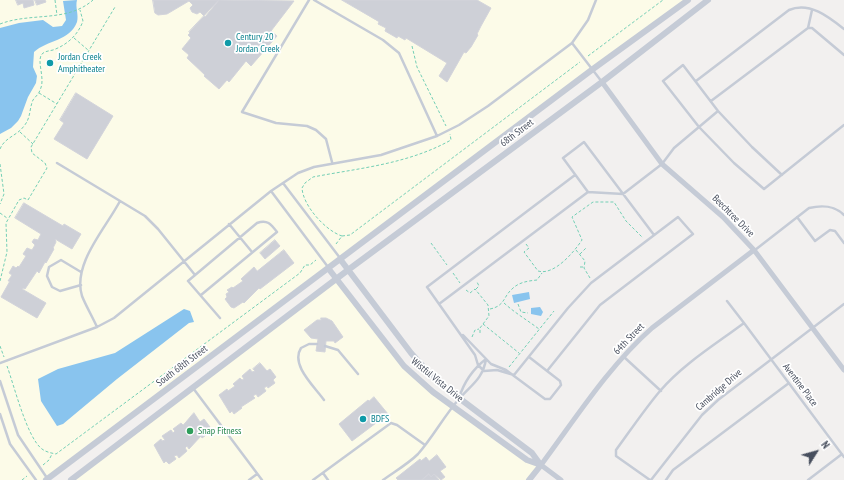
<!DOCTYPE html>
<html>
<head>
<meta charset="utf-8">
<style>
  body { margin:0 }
  #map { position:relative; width:844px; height:480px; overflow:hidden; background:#f2f0ef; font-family:"PT Sans Narrow",sans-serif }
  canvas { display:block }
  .north { position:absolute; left:796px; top:432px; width:40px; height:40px; -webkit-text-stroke:3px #fff; paint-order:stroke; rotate:53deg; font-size:11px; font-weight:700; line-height:16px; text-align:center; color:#474e5d }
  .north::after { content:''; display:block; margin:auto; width:14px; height:18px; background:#474e5d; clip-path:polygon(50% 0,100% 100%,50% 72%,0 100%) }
</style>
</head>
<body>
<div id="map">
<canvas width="844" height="480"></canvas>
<div class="north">N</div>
</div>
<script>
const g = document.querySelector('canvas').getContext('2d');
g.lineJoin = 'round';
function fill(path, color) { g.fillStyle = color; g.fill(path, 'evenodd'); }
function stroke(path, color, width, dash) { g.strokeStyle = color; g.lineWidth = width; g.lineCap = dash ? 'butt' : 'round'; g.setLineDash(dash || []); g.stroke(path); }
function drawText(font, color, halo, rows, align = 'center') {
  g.font = font + ' "PT Sans Narrow",sans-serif'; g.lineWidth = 3.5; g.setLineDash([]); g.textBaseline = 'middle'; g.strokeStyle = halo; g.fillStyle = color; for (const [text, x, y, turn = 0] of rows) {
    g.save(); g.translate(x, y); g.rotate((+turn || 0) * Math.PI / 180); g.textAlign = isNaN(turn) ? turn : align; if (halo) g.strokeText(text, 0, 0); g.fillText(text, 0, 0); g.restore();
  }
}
fill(new Path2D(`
  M0,0H688L46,480H0Z
  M336,280L406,364L436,392L527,460L541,465L529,480H71Z`), '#fcfbe8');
fill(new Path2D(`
  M77,0C75,7 79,15 77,22C70,41 47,40 34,52L33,67L37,76L36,83L28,97L21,116L18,121L11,128L0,134V28L19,23L43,20L53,27L62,26L66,20L63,1Z
  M529,292L530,299L514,303L512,295Z
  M540,307L543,312L541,316L531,314V308Z
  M184,309L190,311L194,322L189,323L117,379L63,424L57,426L41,401L38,379L58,369L115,353Z`), '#89c4ee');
const building = new Path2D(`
  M16,0H33L34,5L24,8L23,3L18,5Z
  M35,0H45L46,2L37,5Z
  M153,0H219L205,17L200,12L197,14L192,12L190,8L193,5L189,1L167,14L158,15L155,13Z
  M219,0L294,1L271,31L277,36L251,66L246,61L229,82L227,80L219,89L204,76L205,75L187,58L189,55L182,49L191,38L188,35L190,33L189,32Z
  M342,0H477L491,8L481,26L477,34L478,35L471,47L466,53L464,52L447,82L439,76L447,63L406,38L405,40L398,36L397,38L385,31L386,28L378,24L379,22Z
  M76,93L113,116L87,159L54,139L64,123L60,120Z
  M24,203L63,226L64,224L81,234L72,249L55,239L56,242L53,248L54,249L46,263L45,262L39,273L37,271L25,289L23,288L22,289L46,303L37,318L1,297L10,281H8L12,275L9,273L13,266L16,268L18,266L19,267L26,256L23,254L27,248L32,250L35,245L32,242L34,239L38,240L41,234L15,218Z
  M275,240L280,246L265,259L260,253Z
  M284,250L294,263L260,289L259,288L244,303L243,302L234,308L231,307L225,299L227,297L226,294L229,292L227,290L232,287L233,288L243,281L241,279L254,267L257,271Z
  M321,318H326L332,321L343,337L335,343L334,341H326L325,352L316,351L318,339L311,338L304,330L317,320H321Z
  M260,363L267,371L270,369L276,377L273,380L275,383L268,388L267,386L264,388L266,391L258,397L256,394L253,396L255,398L241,407L242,408L234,414L232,411L230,413L219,395L227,389L228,391L235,386L233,384L240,378L242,380L244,379L242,376L250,369L252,372L255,371L253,369Z
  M374,397L388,414L352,441L339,424L368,400L369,401Z
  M194,413L200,422L204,419L210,427L207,430L209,433L202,438L201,436L189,449L187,446L185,448L187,451L179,458L177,455L174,456L176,459L169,464L166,461L164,463L154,445L161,439L162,441L165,440L162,436L171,430L173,433L175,431L173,429L181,423L183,425Z
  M437,455L446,467L440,471L445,477L441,480L434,474L431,477L429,474L422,480H398L396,478L420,459L421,461L426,457L429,461Z
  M429,474L431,477L434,474L439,480H422Z`);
fill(building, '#ced0d7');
stroke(building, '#d3d4db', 1);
stroke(new Path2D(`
  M55,0L57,15
  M0,24C31,12 67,23 93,0
  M74,38L88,50
  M412,46L417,67L446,126
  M588,56L663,0
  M39,93L57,104
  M20,132L33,144
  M0,149C5,137 17,136 24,126C31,118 29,109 33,100C35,97 39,94 40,90C46,79 36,61 42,54C45,51 49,51 53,50C67,45 78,35 83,21L80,10
  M0,164L4,194L0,204
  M0,213L7,218
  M342,236C326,231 303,206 302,188L305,183L313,177C360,168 408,164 451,140L450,134
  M431,243L447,265
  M336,244L342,236L350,235L580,62
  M526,244L529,248L524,252L538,271C554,276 574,252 582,240L572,217L593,202H614L626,221L643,238
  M576,250L585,261L584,268L590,278
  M580,254L586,248
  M580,267H584
  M453,273L460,283
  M0,281L7,252L6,223L19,200L24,198L28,200L47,168L45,163L32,153L31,147L115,7
  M476,289L479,286L477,282
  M466,290L470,293L475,289L488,305L489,316L480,328V333
  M504,303C515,313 527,320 539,329
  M518,304L521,312L528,313
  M490,309C505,306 503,297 512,289C519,282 528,281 537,280L542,273
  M483,324L519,353
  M472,337L475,330L479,329
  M0,346L4,357
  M7,366C14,385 27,438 42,449C46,452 51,453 56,454L300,273L305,265H310L316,260
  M509,367L554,311
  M43,465L49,460L52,454
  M22,480L27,476`), '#74cfb5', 1, [3, 2]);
stroke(new Path2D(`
  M309,0L242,112L276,123L307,126L316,130L326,139L332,162
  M314,0L383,40L399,53L437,136
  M808,28H812L844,55
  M572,43L602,82
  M696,81L789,10C809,1 829,17 844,29
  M711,101L808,28L812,10
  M57,163L145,216L158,229L195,275
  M782,175L752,147L718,111L683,65L663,81L699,127L734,163L764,189L844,125
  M283,183L340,258
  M271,191L328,267
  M588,192L563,158L584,142L654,235
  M797,217L815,241L830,230L835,231L844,243
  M229,224L252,252
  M755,250L809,208C822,205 834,205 844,215
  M81,285L60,291L52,287L47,276L49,267L61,260L81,272
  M201,295L277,232C271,224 267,219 257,223L188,281L220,318
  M727,301L744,323
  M439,304L588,192L623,194L662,164L674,148L718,111
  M97,327C92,316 86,306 82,296C72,264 106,228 120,201
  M463,335L491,364L506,370L545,399H550L561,385L560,381L529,357
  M317,344H309L301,348C290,365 315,387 324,400
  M325,346L338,350L358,374
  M624,357L661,391
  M0,363L97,327L114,318L271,191L298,173L314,167L381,155L437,136L459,125L488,106L572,43L588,20L596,0
  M514,375L568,308L591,283L678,217L693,234L600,305L547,371
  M514,375L497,370L484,371L478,365L475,355L427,287L575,175
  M0,381L18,435L47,478
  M193,388L262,480
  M459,398C464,382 473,369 486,359
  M0,414L10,444L36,480
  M323,473L328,480
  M249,480L257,474
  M313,480L391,423L397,425L425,445
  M383,480C394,472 408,464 418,454C433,437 444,416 459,399C471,385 483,379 486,359
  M650,480L616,456V450C630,431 644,410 660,391C683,364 716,344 744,323L844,457
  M651,480L702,415L718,400L844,304
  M666,480L673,470L789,383
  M808,480L842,454`), '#c5cbd6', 2.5);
stroke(new Path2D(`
  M602,82L662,164L723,217L754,250L844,370
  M561,480L541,465C576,418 608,367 652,328L754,250`), '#c5cbd6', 5);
stroke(new Path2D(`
  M340,259L411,353L428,372L459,398L532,453L540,464
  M328,268L404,366L433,392L527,460L541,465
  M46,480L593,69L688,0
  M71,480L348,270L602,82L708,0
  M529,480L541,465`), '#c5cbd6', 6);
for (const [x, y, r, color] of [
  [228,43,4,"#0f9aa8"],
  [50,63,4,"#0f9aa8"],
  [363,419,4,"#0f9aa8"],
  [190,431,4,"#2e9e5b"]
]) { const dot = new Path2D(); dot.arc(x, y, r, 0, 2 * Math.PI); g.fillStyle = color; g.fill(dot); stroke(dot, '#fff', 1.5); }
drawText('10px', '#0d838f', '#fff', [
  ["Century 20",236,37],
  ["Jordan Creek",236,49],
  ["Jordan Creek",58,57],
  ["Amphitheater",58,69],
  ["BDFS",371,419]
], 'left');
drawText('10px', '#474e5d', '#fff', [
  ["68th Street",517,133,-37],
  ["Beechtree Drive",733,216,45],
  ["64th Street",629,339,-46],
  ["South 68th Street",182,366,-37],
  ["Wistful Vista Drive",437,380,39],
  ["Aventine Place",800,385,53],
  ["Cambridge Drive",719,390,-41]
]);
drawText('10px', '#27864d', '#fff', [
  ["Snap Fitness",198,431]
], 'left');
</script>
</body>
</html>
